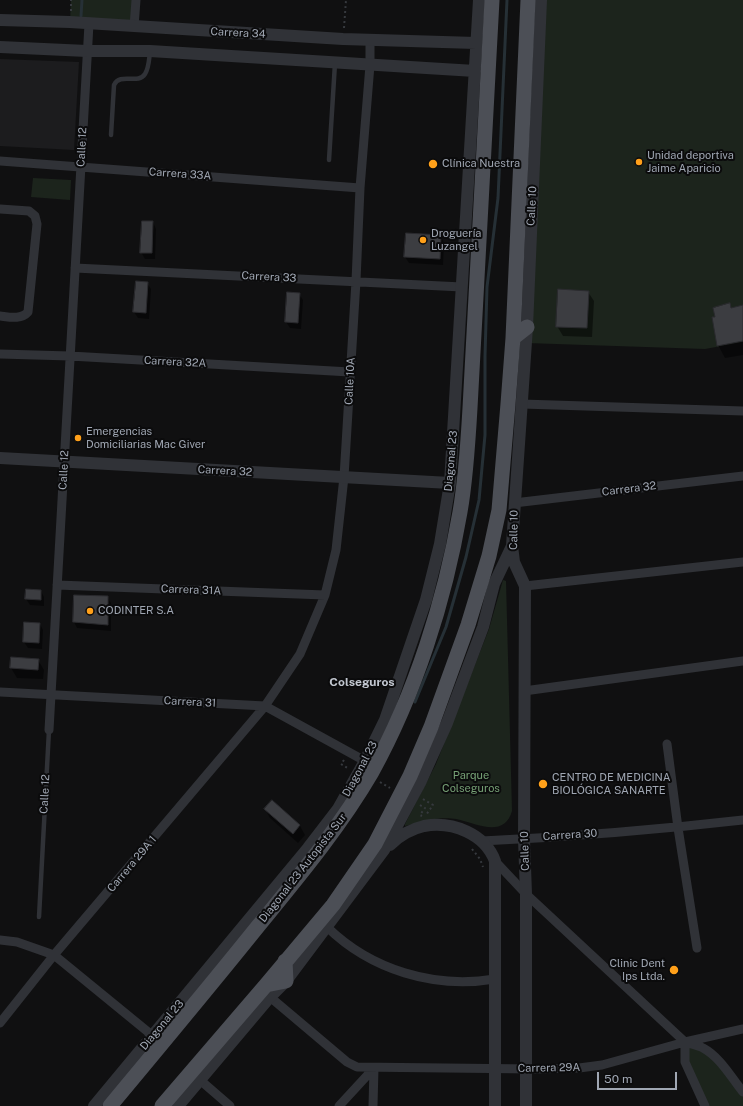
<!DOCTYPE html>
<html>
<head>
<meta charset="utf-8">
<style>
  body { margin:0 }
  #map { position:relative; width:743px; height:1106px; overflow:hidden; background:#101011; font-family:"Public Sans",sans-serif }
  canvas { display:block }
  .scale { position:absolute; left:597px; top:1072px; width:80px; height:18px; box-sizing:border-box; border:2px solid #a0a7b3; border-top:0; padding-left:5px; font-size:12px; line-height:14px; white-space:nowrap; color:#a0a7b3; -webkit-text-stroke:3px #0b0b0c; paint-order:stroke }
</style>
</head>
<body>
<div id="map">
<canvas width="743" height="1106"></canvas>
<div class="scale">50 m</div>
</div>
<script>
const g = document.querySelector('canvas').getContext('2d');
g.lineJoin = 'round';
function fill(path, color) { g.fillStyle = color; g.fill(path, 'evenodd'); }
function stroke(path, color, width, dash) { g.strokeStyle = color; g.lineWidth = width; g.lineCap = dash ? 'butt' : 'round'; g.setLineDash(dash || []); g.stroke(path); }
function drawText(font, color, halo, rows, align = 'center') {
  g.font = font + ' "Public Sans",sans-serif'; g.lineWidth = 4; g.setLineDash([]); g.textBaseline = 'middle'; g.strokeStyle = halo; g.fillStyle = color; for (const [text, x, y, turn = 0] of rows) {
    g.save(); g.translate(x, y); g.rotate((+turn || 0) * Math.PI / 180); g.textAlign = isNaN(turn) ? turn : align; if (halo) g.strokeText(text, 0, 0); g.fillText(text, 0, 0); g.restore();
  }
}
fill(new Path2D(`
  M0,59L79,62L74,150L0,146Z`), '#1c1c1e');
fill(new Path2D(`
  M71,0H136L134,27L70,22Z
  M541,0H743V342L705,349L526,343Z
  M33,178L71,180L70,200L31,197Z
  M503,580L506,581L512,811C504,839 476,823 456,819C450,818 441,818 435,819C425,820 415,824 405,826V824L436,764L489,629Z
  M685,1042L702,1047L743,1092V1106H705L685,1062Z`), '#1c241c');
fill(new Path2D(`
  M153,222L156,229L155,259H145L141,252Z
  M407,234L441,236L444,243L443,265L409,263L405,257Z
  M147,283L151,289L149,319L138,318L134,312Z
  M588,292L594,301L592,337L563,336L557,326Z
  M299,294L303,300L301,329L290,328L286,322Z
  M729,304L732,309L743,306V355L725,358L718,345L716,317Z
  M41,591L44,597V606L30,605L26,599Z
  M107,597L111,603V631L77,628L74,622Z
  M40,624L43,630L42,649L28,648L24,642Z
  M38,660L44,670L43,679L17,678L11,668Z
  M272,801L300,826L305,835L298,843L270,818L265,809Z`), '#0007');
stroke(new Path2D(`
  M81,16L82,0
  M415,702L446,627L466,557L479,500L485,435V356L487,287L498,198L507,0`), '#263036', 3);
const building = new Path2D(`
  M142,221H153L152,253H140Z
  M406,233L441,235L440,259L404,257Z
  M136,281L148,282L146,313L133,312Z
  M558,289L589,291L587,328L556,327Z
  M287,292L300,293L298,323L285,322Z
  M730,303L731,308L743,305V341L717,346L712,317H715L713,308Z
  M26,589L41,590V600L25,599Z
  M74,595L108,596V625L73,622Z
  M24,622L40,623L39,643L23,642Z
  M11,657L39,659L38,670L10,668Z
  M272,800L300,825L293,834L264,809Z`);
fill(building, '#3c3d41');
stroke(building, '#2a2a2e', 1);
stroke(new Path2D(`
  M71,11V0
  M344,28L346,0
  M344,760L341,764L349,769
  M380,782L390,788
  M423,799L433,805L426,815
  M420,805L425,808L420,815L422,816
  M472,849L480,859L483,867`), '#36393e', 2, [2, 3]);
stroke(new Path2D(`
  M111,135L114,85C120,72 138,85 145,74C149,68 149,59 150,52
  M329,160L335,63
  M39,917L49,730`), '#303237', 4.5);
stroke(new Path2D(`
  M134,27L136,0
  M0,161L360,188
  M0,209L29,211L35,216L37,224L28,312C21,320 9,317 0,316
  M75,268L462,287
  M0,354L70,356L350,372
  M522,404L743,411
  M514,503L743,476
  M57,585L325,595
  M525,586L743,562
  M524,691L743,661
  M0,692L265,706L365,761
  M49,730L89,24
  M667,744L678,828L697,948
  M482,841C569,837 656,830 743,820
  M495,861L526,894L685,1042C691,1044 698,1045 703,1048C720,1057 731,1077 743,1092
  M327,927C371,970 434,989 495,979
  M0,940L17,942L54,955L153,1036
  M270,997L347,1062L357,1067L534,1069L579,1068L602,1065L685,1042L743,1029
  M0,1023L54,955L265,706L300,654L325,595L336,550L344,477L356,281L360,188L370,65V39
  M685,1042V1062L705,1106
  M200,1080L230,1106
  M339,1106L374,1068
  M373,1106L374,1068`), '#303237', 9);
stroke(new Path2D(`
  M0,20L70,22L343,39L476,43
  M0,47L87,51H150L475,71
  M0,458L450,483
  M390,845C399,836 411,829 424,826C453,821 485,834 495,861V1106
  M94,1106L308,848L338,809L365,761L385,720L426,600L440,544L450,483L479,0
  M178,1106L270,997L286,981L384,850L420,783L447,723L483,627L494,584L512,546
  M526,1106V894L524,839L525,586L514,562L512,546L527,327L541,0`), '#303237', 12);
stroke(new Path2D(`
  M513,338L527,327
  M266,985L286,981L285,961
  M110,1106C160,1046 210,986 259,925C299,876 340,827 372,772C415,694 445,600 460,512C466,478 468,443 470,408L492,0
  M162,1106L266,985L333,905L375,844L410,776L431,727L468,625L489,556L499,510L508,404L513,338L528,0`), '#4c4f56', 15);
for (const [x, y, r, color] of [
  [639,162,4,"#ffa01a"],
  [433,164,5,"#ffa01a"],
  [423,240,4,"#ffa01a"],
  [78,438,4,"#ffa01a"],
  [90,611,4,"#ffa01a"],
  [543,784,5,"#ffa01a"],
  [674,970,5,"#ffa01a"]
]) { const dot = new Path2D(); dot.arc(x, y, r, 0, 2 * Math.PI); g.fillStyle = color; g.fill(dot); stroke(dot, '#0b0b0c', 1.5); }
drawText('11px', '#a0a7b3', '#0b0b0c', [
  ["Carrera 34",238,33,3],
  ["Calle 12",82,147,-87],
  ["Carrera 33A",180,174,4],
  ["Calle 10",532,206,-87],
  ["Carrera 33",269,277,3],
  ["Carrera 32A",175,362,3],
  ["Calle 10A",350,381,-87],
  ["Diagonal 23",451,461,-85],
  ["Calle 12",64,470,-87],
  ["Carrera 32",225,471,3],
  ["Carrera 32",629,489,-7],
  ["Calle 10",514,530,-89],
  ["Carrera 31A",191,590,2],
  ["Carrera 31",190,702,3],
  ["Diagonal 23",360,769,-62],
  ["Calle 12",45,794,-87],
  ["Carrera 30",570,835,-4],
  ["Calle 10",525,851,-92],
  ["Carrera 29A 1",132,864,-50],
  ["Diagonal 23 Autopista Sur",303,868,-52],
  ["Diagonal 23",162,1025,-50],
  ["Carrera 29A",549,1068,-1]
]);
drawText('11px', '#a0a7b3', '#0b0b0c', [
  ["Unidad deportiva",647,156],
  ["Jaime Aparicio",647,169],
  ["Clínica Nuestra",442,164],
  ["Droguería",431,234],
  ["Luzangel",431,247],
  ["Emergencias",86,432],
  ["Domiciliarias Mac Giver",86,445],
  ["CODINTER S.A",98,611],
  ["CENTRO DE MEDICINA",552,778],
  ["BIOLÓGICA SANARTE",552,791],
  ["Clinic Dent",665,964,"right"],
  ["Ips Ltda.",665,977,"right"]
], 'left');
drawText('11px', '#76a075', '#0b0b0c', [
  ["Parque",471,776],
  ["Colseguros",471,789]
]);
drawText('bold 12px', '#c1c6cf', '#0b0b0c', [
  ["Colseguros",362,682]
]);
</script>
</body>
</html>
